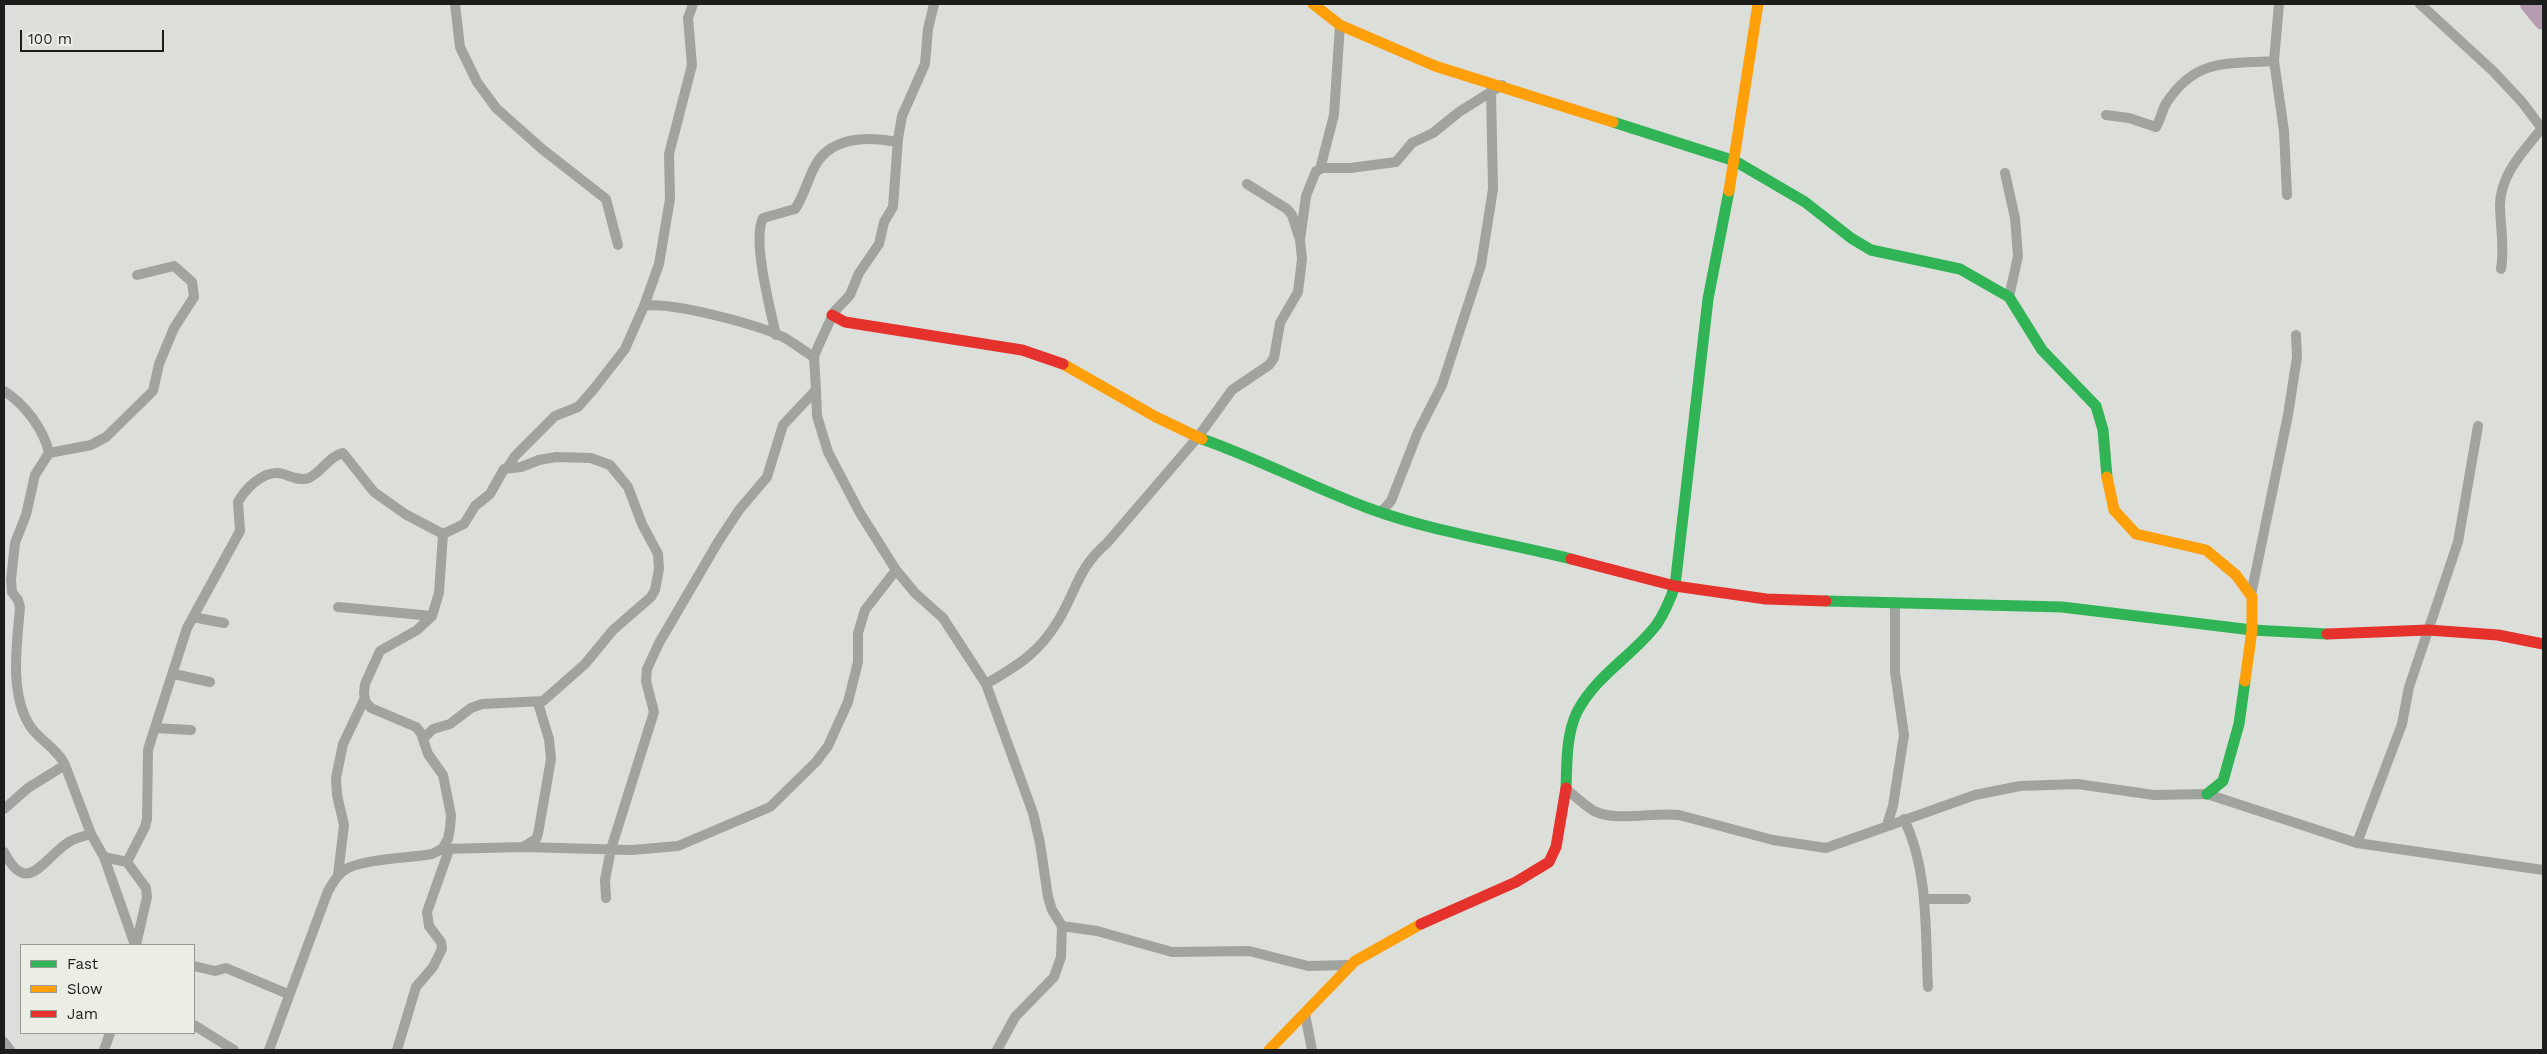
<!DOCTYPE html>
<html>
<head>
<meta charset="utf-8">
<style>
  body { margin:0 }
  #map { position:relative; width:2547px; height:1054px; overflow:hidden; background:#dcdeda; font-family:"Work Sans",sans-serif }
  canvas { display:block }
  .frame { position:absolute; inset:0; border:5px solid #1c1e1b; pointer-events:none }
  .legend { position:absolute; left:20px; top:944px; width:175px; height:90px; box-sizing:border-box; background:#eaeee5; border:1px solid #989b94; margin:0; padding:6px 9px; list-style:none; font-size:15px; color:#1c1e1b }
  .legend li { display:flex; align-items:center; gap:10px; height:25px }
  .legend b { width:25px; border:1px solid #989b94 }
  .scale { position:absolute; left:20px; top:30px; width:144px; height:22px; box-sizing:border-box; border:2px solid #1c1e1b; border-top:0; padding-left:6px; font-size:15px; line-height:18px; white-space:nowrap; color:#1c1e1b; -webkit-text-stroke:4px #eaeee5; paint-order:stroke }
</style>
</head>
<body>
<div id="map">
<canvas width="2547" height="1054"></canvas>
<div class="frame"></div>
<ul class="legend">
<li><b style="height:6px;background:#30b455"></b>Fast</li>
<li><b style="height:6px;background:#ff9f0a"></b>Slow</li>
<li><b style="height:6px;background:#e5322d"></b>Jam</li>
</ul>
<div class="scale">100 m</div>
</div>
<script>
const g = document.querySelector('canvas').getContext('2d');
g.lineJoin = 'round';
function stroke(path, color, width, dash) { g.strokeStyle = color; g.lineWidth = width; g.lineCap = dash ? 'butt' : 'round'; g.setLineDash(dash || []); g.stroke(path); }
stroke(new Path2D(`
  M2529,4L2543,21`), '#b69cb1', 18);
stroke(new Path2D(`
  M455,4L460,47L477,82L496,108L542,149L606,199L618,245
  M934,4L928,29L925,64L902,116L898,139L893,207L884,222L879,244L859,273L850,295L834,312L817,349L814,357L816,390L817,416L828,452L860,513L896,570L915,593L943,618L986,684L1033,813L1040,843L1048,897L1052,910L1062,926L1061,957L1054,977L1015,1017L997,1050
  M2279,4L2274,61L2284,131L2287,195
  M2420,4L2493,71L2522,102L2543,130
  M2106,115L2129,118L2156,127C2161,119 2162,109 2167,102C2196,58 2227,64 2274,61
  M1317,171L1320,169L1334,115L1340,25
  M2005,173L2015,218L2018,256L2009,297
  M1247,184L1287,209L1292,215L1299,237
  M2501,269C2505,247 2500,226 2500,204C2501,173 2524,151 2542,128
  M644,306L659,264L670,199L669,154L692,65L688,18L693,4
  M776,335C770,308 752,240 763,218L795,209C803,198 807,182 813,170C828,136 867,136 897,142
  M4,391C25,404 44,430 49,453L35,475L26,515L15,543L11,580L12,592L18,600L20,607C17,644 9,693 30,726C40,741 57,748 65,765L91,834L104,857L135,945
  M49,453L91,445L106,437L153,391L159,364L174,328L194,297L192,282L174,266L137,275
  M508,467L515,456L555,416L578,407L593,390L625,349L644,306C670,301 760,325 785,338C795,344 804,351 814,357
  M1382,511L1391,501L1418,432L1442,385L1481,265L1493,189L1491,91
  M2251,595L2288,415L2297,357L2296,335
  M338,607L432,616
  M193,617L224,623
  M174,674L210,682
  M986,684C1017,666 1039,653 1058,621C1077,590 1077,569 1107,543L1198,437L1232,390L1269,365L1274,358L1280,323L1298,292L1302,259L1300,240L1306,196L1316,171L1323,168H1350L1396,162L1412,143L1433,133L1459,112L1502,85
  M155,728L191,730
  M1566,789C1575,796 1584,805 1594,811C1615,822 1655,812 1679,815L1773,840L1826,848L1975,795L2020,786L2077,784L2154,795L2207,794L2357,843L2543,870
  M4,809L28,788L65,765
  M1904,819C1929,871 1925,931 1928,987
  M1887,825L1893,806L1904,735L1895,672V604
  M2357,843L2402,724L2409,687L2458,542L2478,426
  M523,847L536,839L538,834L551,759L549,739L538,703
  M442,849L523,847L632,850L678,846L770,807L816,762L828,746L848,702L858,662V633L865,610L896,570
  M4,852C28,898 43,858 69,842C75,838 84,836 91,834
  M104,857L127,862L145,827L147,819L148,750L151,740L187,628L240,531L238,502C245,489 262,472 278,473C288,474 298,482 309,478C322,472 329,456 343,453L374,492L405,514L443,534L464,524L475,506L490,494L504,469L521,467L539,460L556,457L591,458L610,465L628,487L642,524L658,554L659,569L655,590L651,597L613,630L585,664L543,701L482,704L471,708L450,724L433,729L423,739
  M127,862L146,888L147,897L136,945
  M338,875L344,825L337,795L336,778L343,744L365,698
  M606,898L605,880L611,849L654,712L646,681L647,669L659,643L718,542L739,510L767,477L783,425L816,390
  M1924,899H1966
  M1062,926L1097,931L1172,952L1249,951L1308,966L1349,965
  M194,966L215,971L226,968L288,994
  M1305,1014L1312,1050
  M194,1025L234,1050
  M4,1042L10,1050
  M104,1050L110,1033
  M269,1050L328,891C333,883 338,873 348,868C367,859 409,858 432,854L442,849L448,839L450,828L451,815L443,775L428,754L421,733L416,727L371,708L365,701L364,693L365,684L380,651L417,630L432,616L439,593L443,534
  M397,1050L416,987L433,967L442,949L441,942L429,926L427,912L449,850`), '#a1a49e', 10);
stroke(new Path2D(`
  M1613,122L1735,161L1805,202L1851,238L1871,250L1960,269L2009,297L2042,350L2096,406L2103,430L2107,477
  M1202,439C1259,459 1312,487 1368,508C1433,532 1503,542 1571,559
  M1826,601L2062,607L2252,630L2327,634
  M1566,788C1567,763 1566,735 1577,712C1597,674 1633,656 1657,624C1665,612 1670,600 1675,586L1708,299L1729,191
  M2207,794L2223,781L2239,724L2245,681`), '#30b455', 11);
stroke(new Path2D(`
  M1313,4L1340,25L1435,66L1613,122
  M1729,191L1758,4
  M1063,364L1156,417L1202,439
  M2107,477L2114,510L2136,534L2206,550L2236,575L2252,597V630L2245,681
  M1269,1050L1355,961L1421,924`), '#ff9f0a', 11);
stroke(new Path2D(`
  M832,315L845,322L1022,350L1063,364
  M1571,559L1675,586L1766,599L1826,601
  M2327,634L2428,630L2498,635L2543,644
  M1421,924L1516,882L1549,862L1556,847L1566,788`), '#e5322d', 11);
</script>
</body>
</html>
